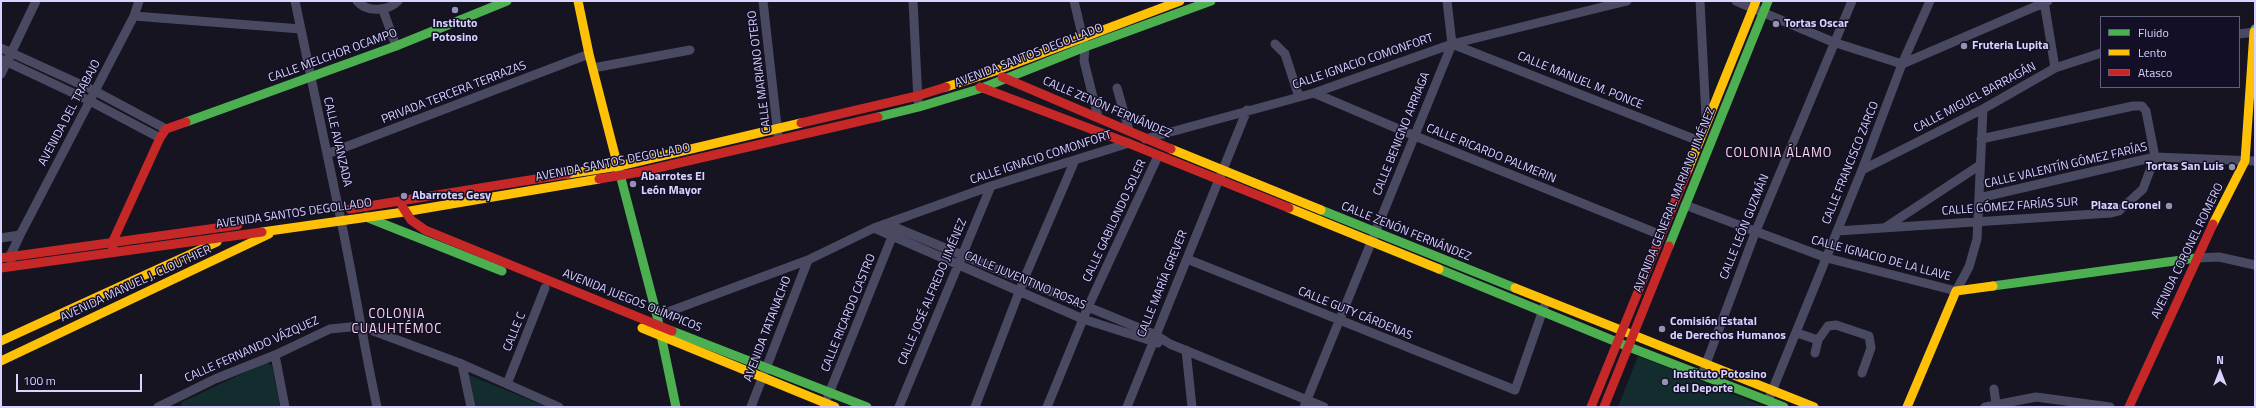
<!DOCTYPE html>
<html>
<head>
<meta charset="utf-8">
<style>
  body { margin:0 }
  #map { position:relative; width:2256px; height:408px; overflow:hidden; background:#161421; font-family:"Titillium Web",sans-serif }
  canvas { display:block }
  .frame { position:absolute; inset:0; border:2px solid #d9d4ff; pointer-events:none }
  .legend { position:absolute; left:2100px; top:16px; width:140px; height:72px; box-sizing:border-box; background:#130f26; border:1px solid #625e7d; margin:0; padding:5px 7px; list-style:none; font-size:12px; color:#d9d4ff }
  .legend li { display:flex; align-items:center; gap:8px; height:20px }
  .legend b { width:20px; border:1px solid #625e7d }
  .north { position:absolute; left:2200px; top:352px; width:40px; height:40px; -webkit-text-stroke:3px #130f26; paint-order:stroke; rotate:0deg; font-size:11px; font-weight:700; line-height:16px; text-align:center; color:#d9d4ff }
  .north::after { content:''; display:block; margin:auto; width:14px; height:18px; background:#d9d4ff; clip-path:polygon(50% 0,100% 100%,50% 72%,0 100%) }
  .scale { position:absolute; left:16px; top:374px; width:126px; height:18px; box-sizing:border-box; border:2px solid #d9d4ff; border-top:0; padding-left:5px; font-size:12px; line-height:14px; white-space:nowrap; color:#d9d4ff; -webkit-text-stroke:3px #130f26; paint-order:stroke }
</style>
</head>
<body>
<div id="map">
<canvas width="2256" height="408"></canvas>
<div class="frame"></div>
<ul class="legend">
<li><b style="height:5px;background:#4caf50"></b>Fluido</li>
<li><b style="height:5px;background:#ffc107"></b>Lento</li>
<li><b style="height:5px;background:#c62828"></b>Atasco</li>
</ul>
<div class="north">N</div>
<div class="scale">100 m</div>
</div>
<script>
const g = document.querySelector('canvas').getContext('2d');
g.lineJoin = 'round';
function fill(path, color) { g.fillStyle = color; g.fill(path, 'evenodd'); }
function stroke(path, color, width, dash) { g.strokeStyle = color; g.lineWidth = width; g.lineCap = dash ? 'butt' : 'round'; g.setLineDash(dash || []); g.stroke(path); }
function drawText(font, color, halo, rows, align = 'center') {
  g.font = font + ' "Titillium Web",sans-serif'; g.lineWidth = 3; g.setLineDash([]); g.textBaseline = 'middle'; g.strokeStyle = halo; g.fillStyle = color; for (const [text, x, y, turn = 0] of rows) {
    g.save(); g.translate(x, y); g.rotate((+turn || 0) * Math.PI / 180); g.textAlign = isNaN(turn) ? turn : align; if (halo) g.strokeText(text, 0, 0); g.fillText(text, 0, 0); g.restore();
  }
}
fill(new Path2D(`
  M1638,356L1766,407H1618Z
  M267,362L272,366L280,407H180L182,402Z
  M469,375L547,407H476Z`), '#132c2d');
stroke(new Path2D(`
  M295,1C309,71 325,141 339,211C353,276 363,342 377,407
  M357,1C367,13 388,11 398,1
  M763,1L778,135
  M913,1L918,101
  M1074,1L1085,47L1084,61L1098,117
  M1700,1L1706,117
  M1736,1L1833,42L1902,64L2048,1
  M2044,1L2055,68
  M383,10L396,46
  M134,16L301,29
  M2239,34L2254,32
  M1275,44L1285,54L1299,97
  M1452,44L1699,141
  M1,48L95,91L166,129
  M1,59L90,101L160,138
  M593,68L690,50
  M1,74L36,1
  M1117,88L1129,130
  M1314,93L1415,136L1661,235
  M1145,139L1314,93L1452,44L1627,1
  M1981,139L2133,106H2142L2146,111L2155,157
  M327,154L589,54
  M1862,170L1983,109L2055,68L2101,53
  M1979,198L2155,157L2255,161
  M1685,205L1827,258L1956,291L1969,267L1977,239L1983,109
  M887,224L1156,335L1170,344L1324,407
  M1886,227L1980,165
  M874,228L1083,319L1158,343
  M1837,231L2111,213L2119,211L2143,189L2155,157
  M1,238L20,235
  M2196,258L2219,257L2255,265
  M1187,259L1515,390L1544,307
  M11,261L10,256L20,235L134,16L139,1
  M657,316L808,260L874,228L991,186L1129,143
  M1797,333L1818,340
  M1186,350L1192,407
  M1815,353L1818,340L1828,326L1836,325L1869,336L1871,348L1862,373
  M275,355L285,407
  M462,364L471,407
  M1704,369L1755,233L1852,1
  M507,384L545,288
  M1994,389L1996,404
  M828,396L894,232
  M1770,396L1862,170L1902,64L1930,1
  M158,407L215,379L275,355L330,329L360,326L462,364L559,407
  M751,407L808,260
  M899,407L991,186
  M975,407L1024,279L1075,160
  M1047,407L1088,307L1158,156
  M1127,407L1247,110
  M1304,407L1452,44L1447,1
  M1985,407L2036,397L2110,407`), '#4a4962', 9);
stroke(new Path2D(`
  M2255,29V32
  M878,117L919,107L982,88L1085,47L1211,1
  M186,122L396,46L507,1
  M617,163L657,316L676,407
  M1321,210L1515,288
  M366,217L502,271
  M1669,246L1768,1
  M1439,269L1629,347L1784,407
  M1993,286L2196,258
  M672,331L867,407`), '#4caf50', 9);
stroke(new Path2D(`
  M578,1L589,54L617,163
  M946,87L992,72L1180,1
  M1171,149L1321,210
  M1687,172L1756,1
  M567,174L619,166L801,123
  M1289,208L1439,269
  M2213,224L2245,161L2254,32
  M262,232L404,212L599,179
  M1515,288L1814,407
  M642,328L835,407
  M1,341L217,242
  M1,361L269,234
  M1907,407L1956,291L1993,286`), '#ffc107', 9);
stroke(new Path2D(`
  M1002,77L1171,149
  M980,87L1128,143L1289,208
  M801,123L917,96L946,87
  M599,179L640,172L878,117
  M402,206L411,220L425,230L672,331
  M350,209L567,174
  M113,249L112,243L160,138L166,129L186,122
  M1,258L238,225
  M1,268L262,232
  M1591,407L1687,172
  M1604,407L1669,246
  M2129,407L2213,224`), '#c62828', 9);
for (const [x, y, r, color] of [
  [455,10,4,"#9591b1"],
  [1776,24,4,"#9591b1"],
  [1964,46,4,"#9591b1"],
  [2232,167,4,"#9591b1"],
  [633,184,4,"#9591b1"],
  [404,196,4,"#9591b1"],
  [2169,206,4,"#9591b1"],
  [1662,329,4,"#9591b1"],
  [1665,382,4,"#9591b1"]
]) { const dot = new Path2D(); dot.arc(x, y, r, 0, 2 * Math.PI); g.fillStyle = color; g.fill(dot); stroke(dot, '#130f26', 1.5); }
drawText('bold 12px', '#d9d4ff', '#130f26', [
  ["Instituto",455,24,"center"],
  ["Potosino",455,38,"center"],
  ["Tortas Oscar",1784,24],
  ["Fruteria Lupita",1972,46],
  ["Tortas San Luis",2224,167,"right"],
  ["Abarrotes El",641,177],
  ["León Mayor",641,191],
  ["Abarrotes Gesy",412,196],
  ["Plaza Coronel",2161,206,"right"],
  ["Comisión Estatal",1670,322],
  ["de Derechos Humanos",1670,336],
  ["Instituto Potosino",1673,375],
  ["del Deporte",1673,389]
], 'left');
drawText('12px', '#d9d4ff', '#130f26', [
  ["CALLE MELCHOR OCAMPO",333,56,-20],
  ["AVENIDA SANTOS DEGOLLADO",1029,56,-21],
  ["CALLE IGNACIO COMONFORT",1363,62,-19],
  ["CALLE MARIANO OTERO",760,72,-97],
  ["CALLE MANUEL M. PONCE",1580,81,22],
  ["PRIVADA TERCERA TERRAZAS",454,93,-21],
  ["CALLE MIGUEL BARRAGÁN",1975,98,-28],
  ["CALLE ZENÓN FERNÁNDEZ",1107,108,23],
  ["AVENIDA DEL TRABAJO",70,113,-62],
  ["CALLE BENIGNO ARRIAGA",1402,134,-68],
  ["CALLE AVANZADA",337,142,77],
  ["CALLE RICARDO PALMERIN",1491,154,22],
  ["CALLE IGNACIO COMONFORT",1041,158,-18],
  ["AVENIDA SANTOS DEGOLLADO",613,163,-11],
  ["CALLE FRANCISCO ZARCO",1851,163,-68],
  ["CALLE VALENTÍN GÓMEZ FARÍAS",2066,166,-13],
  ["AVENIDA GENERAL MARIANO JIMÉNEZ",1675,200,-68],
  ["CALLE GÓMEZ FARÍAS SUR",2010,207,-4],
  ["AVENIDA SANTOS DEGOLLADO",294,214,-8],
  ["CALLE GABILONDO SOLER",1115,221,-65],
  ["CALLE LEÓN GUZMÁN",1745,227,-68],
  ["CALLE ZENÓN FERNÁNDEZ",1406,232,22],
  ["AVENIDA CORONEL ROMERO",2188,251,-64],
  ["CALLE IGNACIO DE LA LLAVE",1881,259,15],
  ["CALLE JUVENTINO ROSAS",1025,281,23],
  ["AVENIDA MANUEL J. CLOUTHIER",136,284,-25],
  ["CALLE MARÍA GREVER",1163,284,-68],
  ["CALLE JOSÉ ALFREDO JIMÉNEZ",933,292,-67],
  ["AVENIDA JUEGOS OLÍMPICOS",632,301,22],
  ["CALLE RICARDO CASTRO",849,313,-68],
  ["CALLE GUTY CÁRDENAS",1355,314,22],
  ["AVENIDA TATANACHO",768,329,-69],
  ["CALLE C",515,332,-68],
  ["CALLE FERNANDO VÁZQUEZ",252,350,-24]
]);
g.letterSpacing = '1px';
drawText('13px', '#ffd6f0', '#130f26', [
  ["COLONIA ÁLAMO",1779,154],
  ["COLONIA",397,315],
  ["CUAUHTÉMOC",397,330]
]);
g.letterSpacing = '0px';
</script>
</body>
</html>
